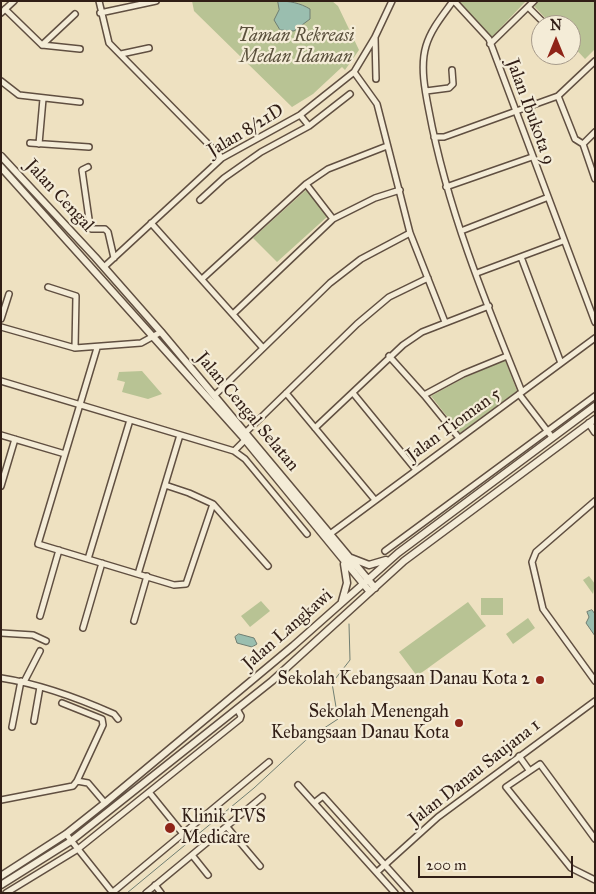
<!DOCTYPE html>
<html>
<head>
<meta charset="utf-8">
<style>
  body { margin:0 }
  #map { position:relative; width:596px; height:894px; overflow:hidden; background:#eee1c1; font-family:"IM FELL Great Primer",serif }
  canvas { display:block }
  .frame { position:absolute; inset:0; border:2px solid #311e16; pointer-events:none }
  .north { position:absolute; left:531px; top:15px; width:50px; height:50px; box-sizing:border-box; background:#f4ecd7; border:1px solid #a69a8a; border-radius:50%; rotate:0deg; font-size:14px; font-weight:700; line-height:20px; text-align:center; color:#311e16 }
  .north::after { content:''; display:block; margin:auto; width:18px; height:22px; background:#8f2418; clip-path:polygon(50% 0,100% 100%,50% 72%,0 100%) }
  .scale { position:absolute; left:418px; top:856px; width:155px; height:22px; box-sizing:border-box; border:2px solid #311e16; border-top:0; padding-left:6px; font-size:15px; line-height:18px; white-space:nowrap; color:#311e16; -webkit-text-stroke:4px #f4ecd7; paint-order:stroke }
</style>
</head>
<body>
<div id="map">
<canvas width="596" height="894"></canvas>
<div class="frame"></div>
<div class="north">N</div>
<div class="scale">200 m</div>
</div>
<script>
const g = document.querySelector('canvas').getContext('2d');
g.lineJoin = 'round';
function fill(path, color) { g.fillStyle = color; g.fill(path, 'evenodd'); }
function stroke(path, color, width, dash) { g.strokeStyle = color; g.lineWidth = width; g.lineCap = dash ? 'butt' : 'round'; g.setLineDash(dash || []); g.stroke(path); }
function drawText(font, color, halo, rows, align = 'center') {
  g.font = font + ' "IM FELL Great Primer",serif'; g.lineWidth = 4.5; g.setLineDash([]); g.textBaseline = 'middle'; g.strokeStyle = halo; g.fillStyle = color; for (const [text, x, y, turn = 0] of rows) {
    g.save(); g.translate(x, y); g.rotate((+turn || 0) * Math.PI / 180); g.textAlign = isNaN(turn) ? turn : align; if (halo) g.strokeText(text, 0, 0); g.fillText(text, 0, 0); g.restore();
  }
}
fill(new Path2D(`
  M192,1H332L338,6L359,50L345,70L342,67L313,94L292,107L194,11Z
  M459,1H526L491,38Z
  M539,1H595V49L585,59L571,44V25H552L534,6Z
  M306,190L328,216L277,262L253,238Z
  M505,360L517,391L460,433L431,396L464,378Z
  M142,371L162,394L148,399L122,392L125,382L117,380L119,372Z
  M589,576L595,584L593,594L583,580Z
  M481,598H503V615H481Z
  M261,601L270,611L250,627L241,616Z
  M468,602L486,626L417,676L399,652Z
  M528,618L535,628L513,644L506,634Z`), '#b8c394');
const water = new Path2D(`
  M278,1C290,1 300,3 310,9V19L294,31L280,30L274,20L279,10Z
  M592,610L595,614V636L586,623L589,617L587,612Z
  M239,634L254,638L257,644L252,647L237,643L235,637Z`);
fill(water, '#9abeaf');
stroke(water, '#707e72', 1);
stroke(new Path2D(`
  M127,893L254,788L306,740L338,719L332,683L350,660L349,624`), '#707e72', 1);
const minor = new Path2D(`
  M99,1L109,43L222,158
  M453,1C443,15 431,29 426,46C420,66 425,91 429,111C447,208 485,301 522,392
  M454,1L489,39L595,322
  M528,7L546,25
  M5,9L42,45L80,49
  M1,13L14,1
  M100,13L156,1
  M490,44L534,1
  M42,45L75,14
  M121,54L149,48
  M354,72L377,104L410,233L445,322
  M376,79L375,37L392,1
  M1,81L19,95L80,102
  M426,91L449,88L453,84L452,70
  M558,96L575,139L583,144
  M300,115L309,126
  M434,137H444L558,96L595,61
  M30,143L89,147
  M39,144L43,99
  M583,144L595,179
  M583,144L595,132
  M88,167L82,170L90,226L91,229H105L108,232L114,258
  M306,184L333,219
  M446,187L532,157
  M200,200L224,178L261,152L309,126L350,94
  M151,223L263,348
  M461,231L546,198
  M521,257L561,363
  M104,267L222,158L300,115L354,72L375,37
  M477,273L563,241
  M202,279L306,184L328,169L387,146
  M48,287L76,296L75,348
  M233,314L333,219L375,198L400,190
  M1,319L9,294
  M1,327L75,348L141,343L161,332
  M97,348L38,544L174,585L186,584L213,504
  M389,356L424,395L459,438
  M1,381L234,451L245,440
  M286,393L375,500
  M353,393L416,470
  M519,394L552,437
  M215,395L330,283L361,259L410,233
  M424,395L463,374L507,356
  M315,428L403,345L422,332L489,306
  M1,435L65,454
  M243,435L357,324L389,297L428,278
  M234,451L245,459L307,534
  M165,485L189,493L213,504L268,566
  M1,486L15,439
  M595,501L536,552L532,562L543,609L595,681
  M330,534L595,338
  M385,551L595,396
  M88,559L130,420
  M138,574L180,435
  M40,616L59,550
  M134,621L147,576
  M83,628L102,563
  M1,633L33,635L46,641
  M1,678C40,684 78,698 114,714L118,719
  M24,682L40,651
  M34,721L40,687
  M12,727L21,681
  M519,756L529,770
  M77,781L88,783L105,803
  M298,785L395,893
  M149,792L183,834
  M1,800L73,786L77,781L103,725L102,719L62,703
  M314,803L323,796L410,893
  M227,827L260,866
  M66,834L113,893
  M595,839L540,764L506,787L571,868L595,880
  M192,855L208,875
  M377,872L438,817L595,701
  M155,885L161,893
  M113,892L269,762
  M6,893L78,849L240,719L241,716L237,709
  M146,893L262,797`);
const tertiary = new Path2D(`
  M1,156L95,257L161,332L375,588
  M1,167L242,436L370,592
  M589,423L595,432
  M351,558L369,565L386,560
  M342,601L347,583L344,564
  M1,876L66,834L105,803L293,646L398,553L595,406
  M1,885L71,841L272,681L404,561L595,419`);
stroke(minor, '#604f41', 8);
stroke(tertiary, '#604f41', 9);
stroke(minor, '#f4ecd7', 5);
stroke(tertiary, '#f4ecd7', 6);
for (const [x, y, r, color] of [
  [540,680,5,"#8f2418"],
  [459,723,5,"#8f2418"],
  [170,828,6,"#8f2418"]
]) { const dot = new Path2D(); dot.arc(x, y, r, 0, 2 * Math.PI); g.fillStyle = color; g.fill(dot); stroke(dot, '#f4ecd7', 2); }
drawText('italic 18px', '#5a503c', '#f4ecd7', [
  ["Taman Rekreasi",296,37],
  ["Medan Idaman",296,58]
]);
drawText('18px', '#311e16', '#f4ecd7', [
  ["Jalan Ibukota 9",530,112,70],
  ["Jalan 8/21D",246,131,-31],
  ["Jalan Cengal",59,196,47],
  ["Jalan Cengal Selatan",247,412,50],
  ["Jalan Tioman 5",454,425,-36],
  ["Jalan Langkawi",288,630,-41],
  ["Jalan Danau Saujana 1",475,773,-38]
]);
drawText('18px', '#311e16', '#f4ecd7', [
  ["Sekolah Kebangsaan Danau Kota 2",530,680],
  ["Sekolah Menengah",449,713],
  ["Kebangsaan Danau Kota",449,734],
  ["Klinik TVS",181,818,"left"],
  ["Medicare",181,839,"left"]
], 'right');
</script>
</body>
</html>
